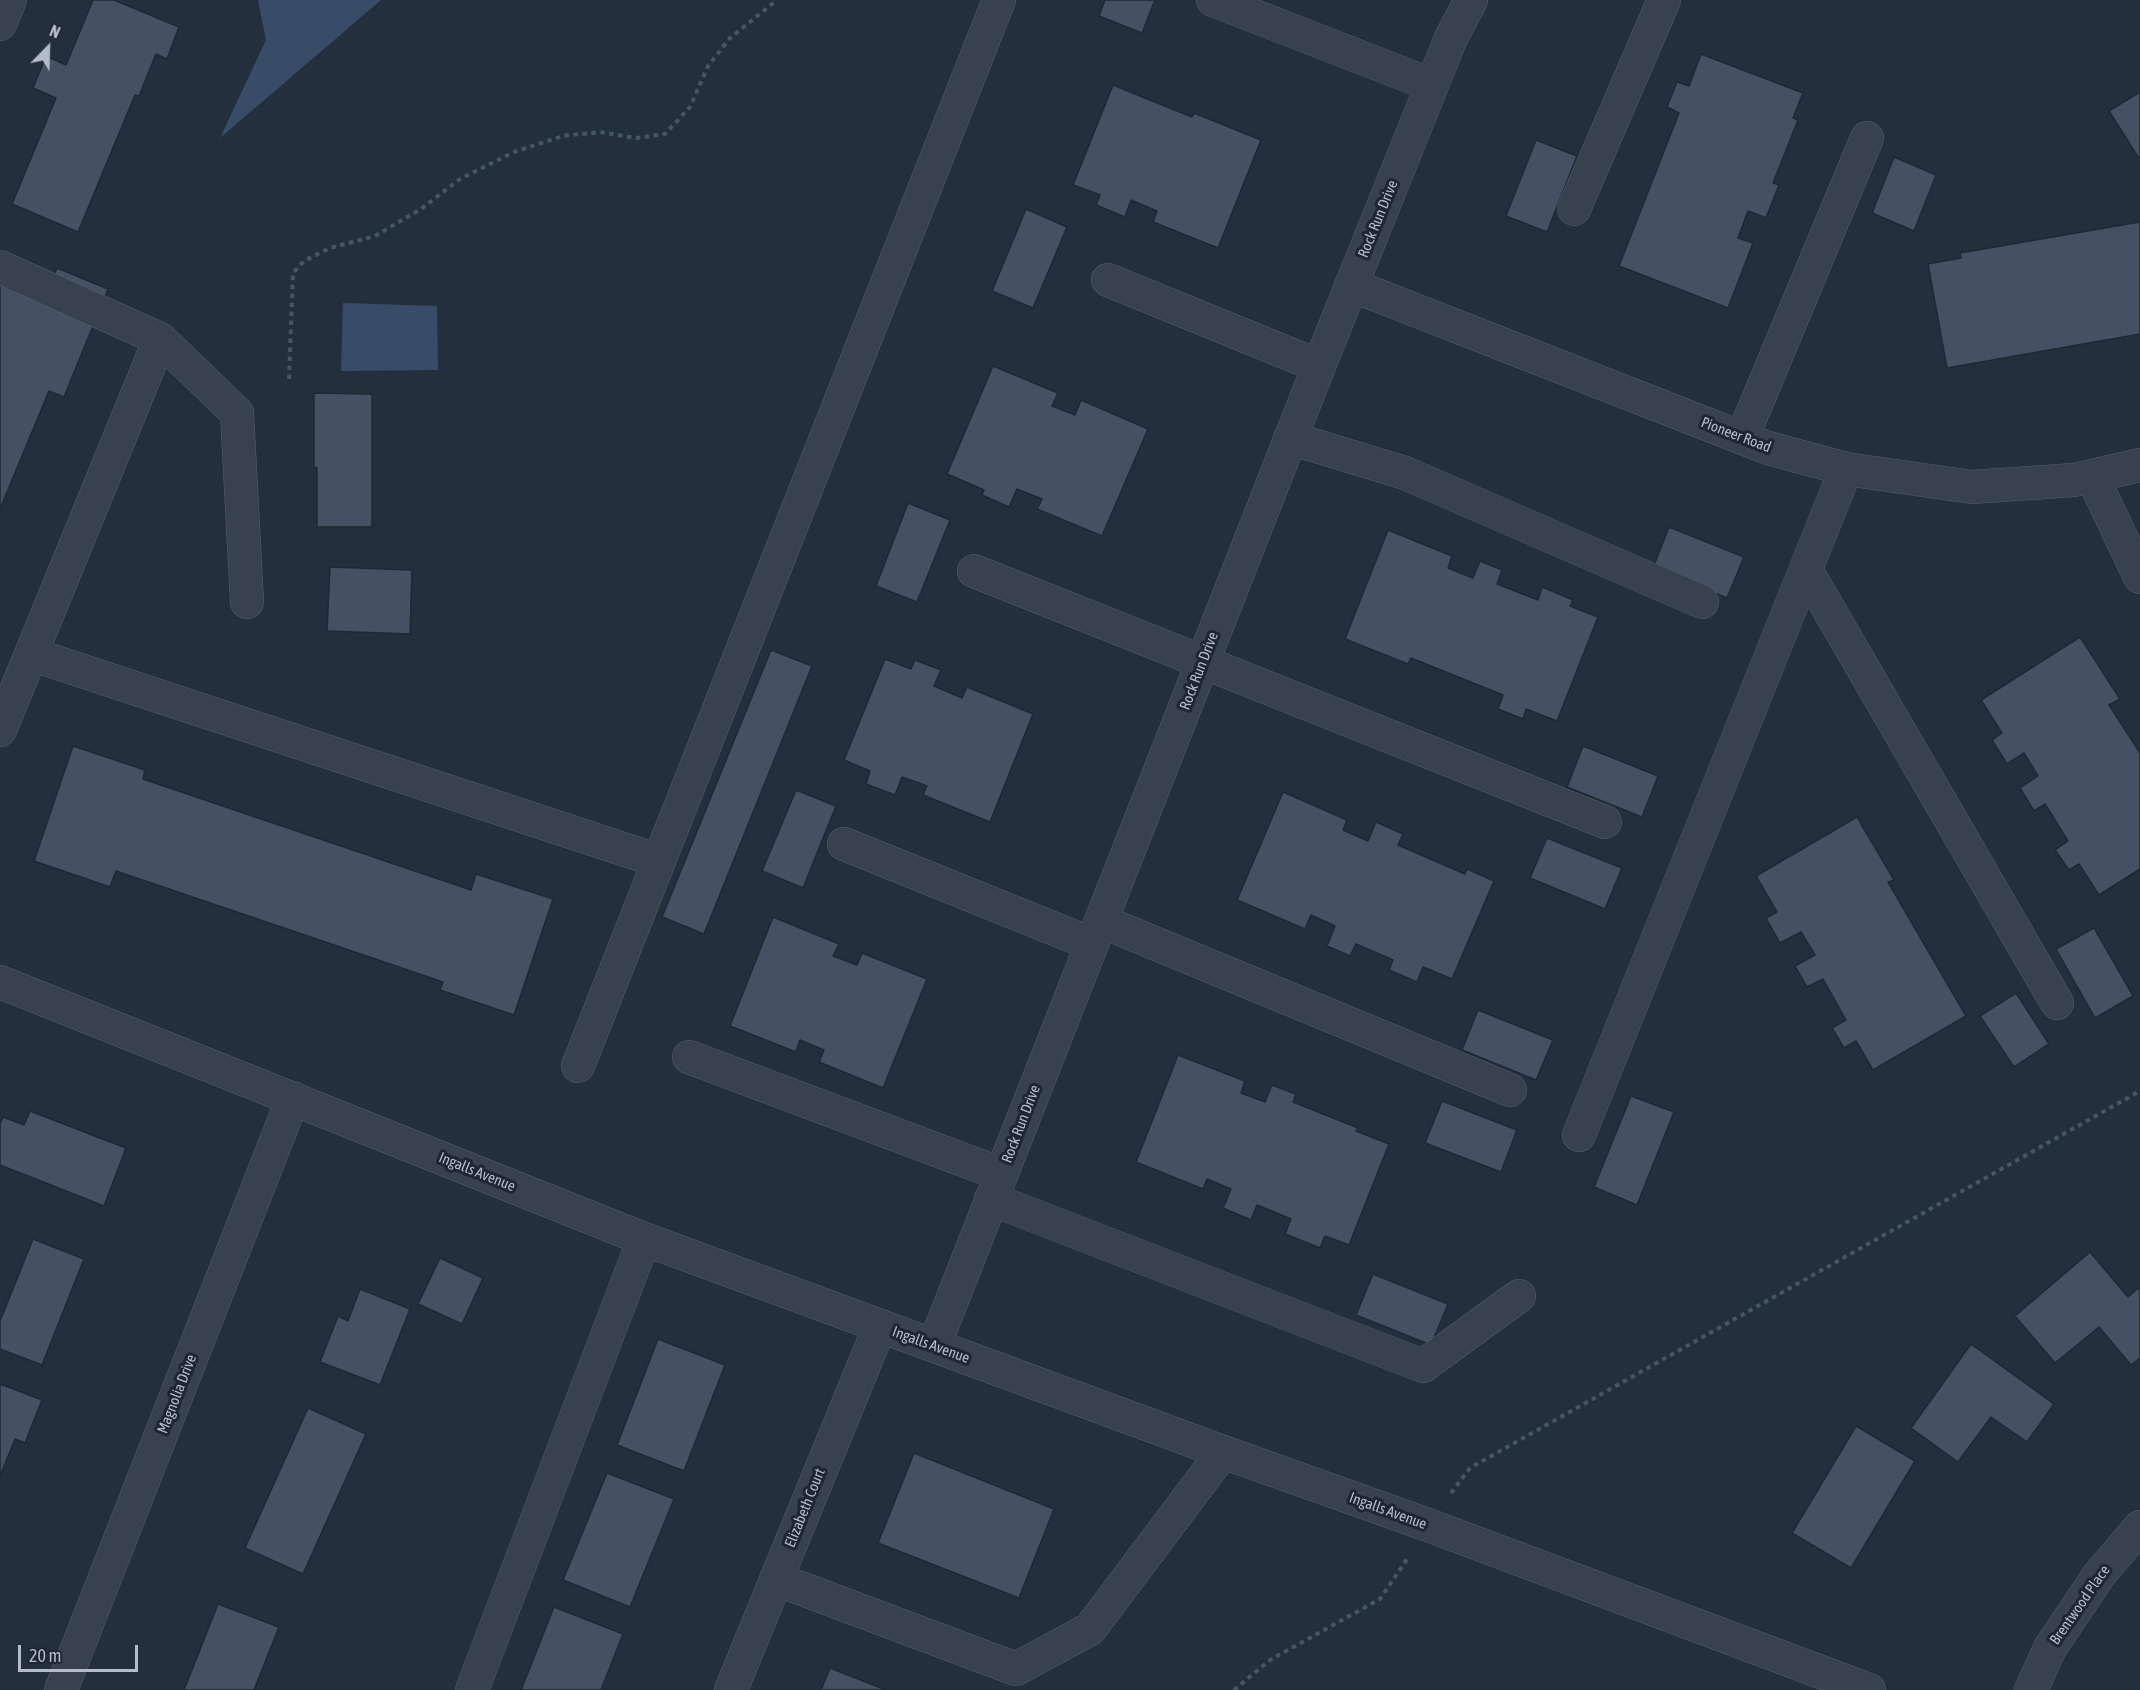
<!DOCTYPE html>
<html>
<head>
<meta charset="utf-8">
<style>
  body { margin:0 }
  #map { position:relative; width:2140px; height:1690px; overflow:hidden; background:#242f3e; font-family:"Asap Condensed",sans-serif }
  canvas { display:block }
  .north { position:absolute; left:18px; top:18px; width:60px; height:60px; -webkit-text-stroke:4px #1d2633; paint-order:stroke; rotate:23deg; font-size:16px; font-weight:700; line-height:24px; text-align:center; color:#b4bcc9 }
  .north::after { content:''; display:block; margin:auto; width:21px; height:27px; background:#b4bcc9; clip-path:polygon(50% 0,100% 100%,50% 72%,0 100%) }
  .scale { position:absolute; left:18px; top:1645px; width:120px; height:27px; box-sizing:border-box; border:3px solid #b4bcc9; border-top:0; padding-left:8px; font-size:18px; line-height:21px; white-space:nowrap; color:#b4bcc9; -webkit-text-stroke:4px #1d2633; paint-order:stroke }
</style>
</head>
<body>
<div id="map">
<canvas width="2140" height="1690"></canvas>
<div class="north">N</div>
<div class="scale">20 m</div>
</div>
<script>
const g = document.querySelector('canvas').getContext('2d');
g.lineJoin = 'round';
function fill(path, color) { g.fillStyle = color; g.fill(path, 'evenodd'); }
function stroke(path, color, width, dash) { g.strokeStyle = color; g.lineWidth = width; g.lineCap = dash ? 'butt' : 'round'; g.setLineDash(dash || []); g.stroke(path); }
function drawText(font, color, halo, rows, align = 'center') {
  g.font = font + ' "Asap Condensed",sans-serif'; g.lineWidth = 6; g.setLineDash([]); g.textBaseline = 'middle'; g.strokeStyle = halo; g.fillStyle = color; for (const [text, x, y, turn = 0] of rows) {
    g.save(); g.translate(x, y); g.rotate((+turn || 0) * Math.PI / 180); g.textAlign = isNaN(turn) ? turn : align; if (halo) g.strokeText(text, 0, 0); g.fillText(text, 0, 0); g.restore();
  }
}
fill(new Path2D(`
  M258,0H381L220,138L266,40Z
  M343,303L437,306L438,370L341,371Z`), '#394c67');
const building = new Path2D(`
  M93,0H114L179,27L167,59L156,54L139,96L135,95L78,232L12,204L56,98L33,88L46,56L66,65Z
  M1105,0H1155L1142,33L1099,16Z
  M1701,54L1803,93L1793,118L1798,120L1773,183L1779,185L1766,218L1748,211L1738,238L1753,243L1728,308L1619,266L1679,113L1667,107L1677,82L1689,86Z
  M1113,85L1192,117L1194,113L1261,140L1218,248L1153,222L1157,211L1131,200L1125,217L1096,205L1100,195L1073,185Z
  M2140,92V160L2109,111Z
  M1536,140L1577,156L1547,232L1506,216Z
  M1894,157L1936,175L1914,231L1872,213Z
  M1026,209L1067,227L1033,308L992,291Z
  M2140,222V334L1947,368L1928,264L1961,258L1960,253Z
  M57,268L108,289L64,397L49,391L0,509V285L42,303Z
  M993,366L1058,393L1052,406L1075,415L1081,400L1148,429L1102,536L1037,509L1042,499L1017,489L1009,507L982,495L984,490L947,474Z
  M314,393L372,394V527H317V468L314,467Z
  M908,503L950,520L917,602L876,586Z
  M1669,527L1744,557L1727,598L1653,568Z
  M1388,530L1452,556L1448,568L1473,578L1480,561L1502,570L1497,584L1538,600L1542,587L1573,600L1570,606L1598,617L1557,721L1526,709L1523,719L1498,709L1503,695L1411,658L1408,664L1345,639Z
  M330,567L412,570L410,634L327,631Z
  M2080,637L2120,699L2109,705L2140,753V869L2099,895L2079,864L2069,870L2055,850L2068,841L2045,804L2034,811L2020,788L2038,776L2024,753L2007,764L1992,740L2002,733L1981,700Z
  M771,650L812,666L704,934L662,917Z
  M885,659L911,669L915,660L941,670L934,686L962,698L967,687L1033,714L990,822L923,795L927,786L902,777L895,795L866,784L870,771L844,760Z
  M73,746L145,770L143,779L471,890L476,874L553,899L514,1015L440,990L443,982L116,871L110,887L34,861Z
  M1583,746L1658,776L1642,817L1567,787Z
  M796,790L836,806L803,888L762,871Z
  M1283,792L1347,820L1343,830L1368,841L1376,822L1403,834L1398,845L1465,874L1467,869L1494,881L1452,979L1423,967L1417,982L1389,970L1393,960L1356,944L1350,956L1327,946L1335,926L1311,915L1305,929L1237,900Z
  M1857,817L1894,880L1888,882L1966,1016L1873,1070L1856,1041L1844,1048L1832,1028L1846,1020L1823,979L1807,987L1795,966L1815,955L1801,932L1780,943L1766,918L1777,912L1756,876Z
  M1547,838L1622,868L1605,909L1530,878Z
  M773,917L839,944L833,956L857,965L862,953L927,979L883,1088L819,1062L824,1050L800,1040L796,1052L730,1026Z
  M2094,928L2133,996L2095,1018L2056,949Z
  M2016,993L2049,1044L2014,1067L1980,1016Z
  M1478,1010L1553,1040L1536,1080L1462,1050Z
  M1178,1055L1245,1081L1241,1093L1265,1102L1272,1085L1296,1094L1293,1102L1358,1128L1356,1131L1389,1144L1349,1245L1325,1236L1320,1248L1285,1234L1291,1219L1257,1205L1251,1220L1223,1208L1231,1189L1207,1179L1203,1189L1136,1162Z
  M1631,1096L1674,1112L1637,1205L1594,1187Z
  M1442,1101L1517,1130L1501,1172L1425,1143Z
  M30,1111L126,1148L104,1206L0,1165V1124L3,1117L24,1125Z
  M33,1239L84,1259L42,1365L0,1349V1321Z
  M2090,1252L2128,1297L2138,1288L2140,1290V1358L2131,1365L2099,1327L2055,1363L2015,1316Z
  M440,1258L483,1278L462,1324L418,1304Z
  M1373,1274L1448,1304L1431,1345L1356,1315Z
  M360,1289L410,1309L380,1385L320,1362L338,1316L348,1321Z
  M658,1339L725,1365L684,1471L617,1445Z
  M1971,1344L2054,1404L2027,1442L1991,1417L1958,1462L1911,1428Z
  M0,1384L42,1400L25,1443L15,1439L0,1476Z
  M308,1408L366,1434L303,1574L245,1548Z
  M1856,1426L1915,1461L1851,1568L1792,1533Z
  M914,1453L1054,1509L1019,1598L878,1543Z
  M607,1473L674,1499L630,1607L563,1580Z
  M218,1604L279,1627L254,1690H184Z
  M554,1607L623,1634L601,1690H521Z
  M830,1668L886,1690H821Z`);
fill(building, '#455162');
stroke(building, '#1f2835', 1.5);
const minor = new Path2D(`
  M1213,0L1432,85
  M0,24L10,0
  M1574,209L1664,0
  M0,267L160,339L0,730
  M1108,280L1319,366
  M1351,285L1768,448L1846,469L1972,487L2074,480L2140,465
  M160,339L237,413L247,602
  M1290,438L1405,473L1702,602
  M1742,438L1867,138
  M2092,476L2140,577
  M1806,570L2057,1003
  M974,571L1605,822
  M31,654L659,861
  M844,844L1092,944
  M1101,921L1510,1090
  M0,982L644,1239L1223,1452L1428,1525L1869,1690
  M689,1057L1001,1174
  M578,1066L999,0
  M1579,1135L1846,469
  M991,1199L1423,1366L1519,1296
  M934,1346L1319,366L1451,38L1471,0
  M776,1579L1016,1669L1090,1629L1223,1452
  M61,1690L293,1098
  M472,1690L644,1239
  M731,1690L880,1326
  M2031,1690L2050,1648L2099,1575L2140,1527`);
stroke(minor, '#565f6c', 34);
stroke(new Path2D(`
  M289,379L293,273L304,261L330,248L375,236L421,209L460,179L514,152L563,136L600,132L636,138L665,134L690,107L708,66L730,38L777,0
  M1451,1493L1470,1468L2140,1091
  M1234,1690L1270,1660L1380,1599L1409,1556`), '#44595c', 4, [4.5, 4.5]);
stroke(minor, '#38414e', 33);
drawText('15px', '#b4bcc9', '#1d2633', [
  ["Rock Run Drive",1378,219,-68],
  ["Pioneer Road",1736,435,21],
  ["Rock Run Drive",1199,671,-69],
  ["Rock Run Drive",1021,1124,-69],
  ["Ingalls Avenue",477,1172,22],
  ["Ingalls Avenue",931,1345,20],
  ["Magnolia Drive",177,1394,-69],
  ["Elizabeth Court",805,1508,-68],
  ["Ingalls Avenue",1388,1511,20],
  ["Brentwood Place",2080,1605,-55]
]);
</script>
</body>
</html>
